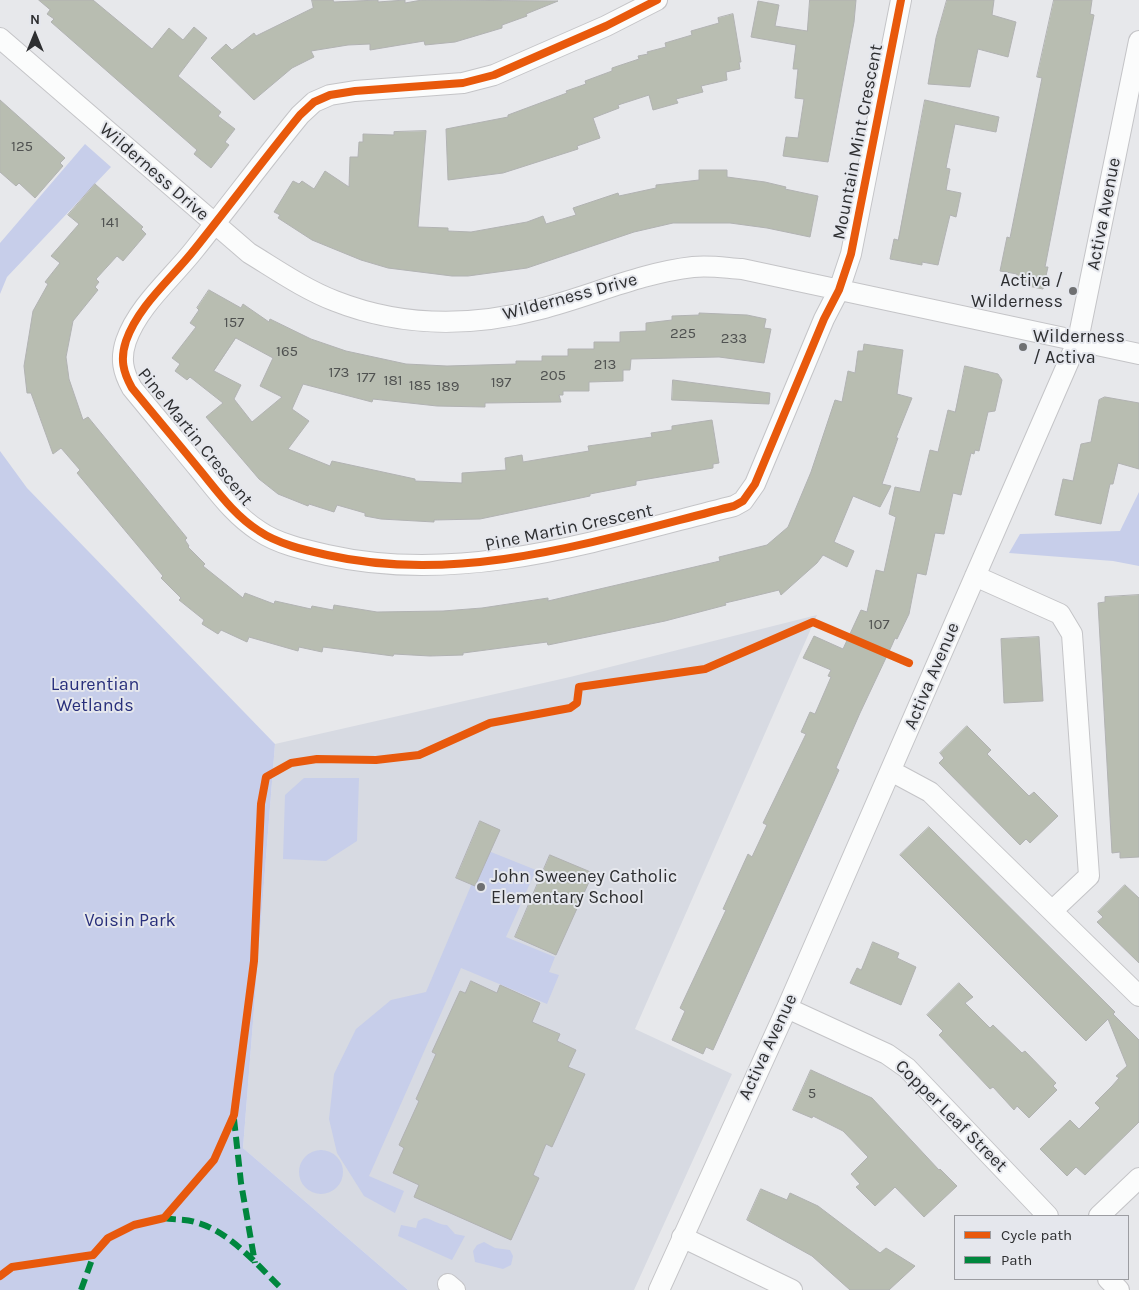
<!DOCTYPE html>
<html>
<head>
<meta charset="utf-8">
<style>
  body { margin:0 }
  #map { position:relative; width:1139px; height:1290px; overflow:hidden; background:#e7e8eb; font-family:Karla,sans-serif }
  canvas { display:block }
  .legend { position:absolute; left:954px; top:1215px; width:175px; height:65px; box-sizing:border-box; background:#e5e7ed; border:1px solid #9c9da2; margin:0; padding:6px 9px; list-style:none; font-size:15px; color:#2e2f31 }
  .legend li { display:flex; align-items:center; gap:10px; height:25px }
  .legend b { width:25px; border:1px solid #9c9da2 }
  .north { position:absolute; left:10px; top:10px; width:50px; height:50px; -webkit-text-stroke:4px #e5e7ed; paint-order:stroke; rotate:0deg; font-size:14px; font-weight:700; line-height:20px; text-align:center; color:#2e2f31 }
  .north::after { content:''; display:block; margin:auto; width:18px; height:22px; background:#2e2f31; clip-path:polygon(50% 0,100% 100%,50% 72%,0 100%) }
</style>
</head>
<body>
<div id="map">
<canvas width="1139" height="1290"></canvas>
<ul class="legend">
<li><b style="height:6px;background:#e8590c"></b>Cycle path</li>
<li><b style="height:6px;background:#00873e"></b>Path</li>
</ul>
<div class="north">N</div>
</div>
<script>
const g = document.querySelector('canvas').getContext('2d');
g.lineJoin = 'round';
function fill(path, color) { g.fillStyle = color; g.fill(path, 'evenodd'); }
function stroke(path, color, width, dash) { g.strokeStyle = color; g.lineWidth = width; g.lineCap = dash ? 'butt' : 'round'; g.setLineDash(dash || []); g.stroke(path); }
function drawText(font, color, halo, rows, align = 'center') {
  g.font = font + ' Karla,sans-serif'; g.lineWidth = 4; g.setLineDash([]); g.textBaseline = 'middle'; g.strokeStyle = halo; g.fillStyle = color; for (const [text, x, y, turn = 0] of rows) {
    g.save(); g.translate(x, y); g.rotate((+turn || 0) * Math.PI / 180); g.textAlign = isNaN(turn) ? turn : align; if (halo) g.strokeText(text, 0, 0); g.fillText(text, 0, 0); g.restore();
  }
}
fill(new Path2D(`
  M817,615L635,1029L732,1074L634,1290H408L243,1148L275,744L570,677Z`), '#d7dae2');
fill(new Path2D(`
  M85,144L111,167L7,277L0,294V243Z
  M0,451L27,488L275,744L243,1148L408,1290H0Z
  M1139,492V566L1113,561L1009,553L1020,534L1120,531Z
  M304,778H359L357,841L326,861L283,859L285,795Z
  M486,850L536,870L506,937L555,957L549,972L559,975L547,1004L461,968L369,1176L404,1191L395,1213L364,1196L337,1153L329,1119L334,1074L356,1029L391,1000L426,992Z
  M299 1172a22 22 0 1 1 44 0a22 22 0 1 1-44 0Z
  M424,1218C433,1219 438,1225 447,1225L455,1234L465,1236L452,1260L398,1236L401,1225L416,1228L418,1221Z
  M484,1242L495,1248L510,1250L513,1256L511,1265L503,1269L475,1262L473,1251L477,1245Z`), '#c7ceea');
const building = new Path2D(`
  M39,0H93L152,49L169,28L183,40L194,27L207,38L178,76L221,112L218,116L235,129L225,142L229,145L211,168L194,154L197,150L51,22L54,19L47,14L50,10Z
  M312,0H333L334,2L378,0V2L405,0V3L422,0L558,1L526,14L527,16L502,25V28L455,42L425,45L424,41L370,50V44L348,45L311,51L314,57L292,68L254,100L211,58L226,44L232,50L254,33L256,36L313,8Z
  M810,0H856L854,22L828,162L783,156L786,137L798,138L804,99L795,98L798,69H793L796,45L751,37L758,1L779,5L775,26L807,31Z
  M947,0H994L992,15L1016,22L1008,57L978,49L970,87L928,84L936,38Z
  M1054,0H1092L1090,14L1094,15L1045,267H1048L1043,289L1023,285V282L1016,281L1017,274L1000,271L1007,237L1010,238L1042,78L1037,77Z
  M733,14L741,62H739L740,69L726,72L727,80L701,86L703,92L676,99L678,103L653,110L649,95L618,105L619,108L593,118L600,138L577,146L578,149L503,173L448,180L446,129L508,117V115L567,93L566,91L586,84L585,81L612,71V68L639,59L638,56L648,54L647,52L666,47L665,43L692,35L691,31L719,23L718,18Z
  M0,100L65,158L60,163L63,166L35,198L19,183L16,186L0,172Z
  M925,100L999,117L996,132L955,124L946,168L950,169L946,190L961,193L956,217L950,215L938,265L922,262V265L890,259L894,239L898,240Z
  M426,131L418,227L448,228V231L471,232L527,222L543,216L546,224L576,215L573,208L618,193L619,196L656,188V185L699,180V170H727V177L765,182L786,187L785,189L818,196L810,237L767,228L730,223H673L634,232L527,268L468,276H452L388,268L361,260L312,240L278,218L280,215L274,212L293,181L299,184L302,181L314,189L325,171L349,187L350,157H358L359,142H363V134L394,135V132Z
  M95,184L143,227L141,229L146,234L123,261L117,256L96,279L99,282L95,287L98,290L73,321L66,357L69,379L83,420L88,417L187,538L185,540L189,546L188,547L205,564L203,566L243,598L245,593L274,604L275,601L311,609L312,606L333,610L334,605L377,612L443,611L482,608L548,598V601L720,561L719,557L767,545L788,527L811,472L835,400L842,402L848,371L855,373L858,351H863L864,344L903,350L897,394L912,398L896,438H898L882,484L891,486L880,507L853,496L834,542L854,551L847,567L823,555L817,563L781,595L779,590L738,600L725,603L726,605L665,621L548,645L547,642L463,653V655L430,656L394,654L393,656L323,647L322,652L299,647L298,651L249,637L247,642L221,630L218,634L202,624L204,620L179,600L181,598L161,578L163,576L77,473L80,470L61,448L53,454L31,393H27L24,366L33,311L48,284L45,282L60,263L51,256L79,224L68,215Z
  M209,290L241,308L243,304L269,322L270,319L311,339L346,351L406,364L447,366L516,364V361H542V356H568V349H594V342H620V332L646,331V323L672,320V316L699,315V313L747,315L766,319L764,328L771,329L764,363L719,357L631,359L630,370H623V381L589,382V391H563V395H559L561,402L485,403V407L437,406L373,399L372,402L303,384L292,409L309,421L288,449L330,466L332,461L415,479V481L462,483V473L506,470L505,458L522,455L523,462L589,451L588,446L652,437L651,433L672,430V426L712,420L719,463L713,464V468L636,481V485L590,494V496L480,519L434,520V522L381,519L365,516V513L337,505L334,512L309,504L308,506L278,494L259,479L206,417L223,403L190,377L187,380L175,371L180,364L172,358L196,327L190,323L199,310L197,308ZM236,338L273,358L260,386L282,397L252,422L234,399L241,385L214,371Z
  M965,366L998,374L1002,380L995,411L988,412L979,451L975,450L974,454L971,453L961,495L953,493L944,534L935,533L926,575L917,573L909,614L897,639L895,638L892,645L860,713L836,768L839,770L713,1050L706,1047L703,1054L672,1040L685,1011L680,1008L726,910L723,909L748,854L752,857L767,825L763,823L806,734L801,732L810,712L815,714L831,677L828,676L831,670L803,658L814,636L843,649L861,610L867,612L876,570L884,572L896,517L889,514L895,487L920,492L930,450L938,452L948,410L955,412Z
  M673,380L770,393L769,404L672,400Z
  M1105,397L1139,403V469L1118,463L1113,484H1110L1101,524L1055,515L1063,479L1073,481L1081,444L1091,442L1099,400Z
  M1139,595V857L1120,858V852L1112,853L1098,603L1105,602V597Z
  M1039,637L1043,701L1004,703L1001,639Z
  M967,726L991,750L987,754L1029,796L1034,792L1058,816L1030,843L1026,839L1020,845L939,763L944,758L940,753Z
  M480,821L500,830L475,886L456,878Z
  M929,827L1115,1012L1113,1014L1139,1040V1122L1085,1175L1076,1167L1067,1176L1040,1149L1070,1120L1079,1129L1100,1108L1095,1103L1112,1086L1119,1078L1116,1076L1127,1066L1108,1019L1086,1041L900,855Z
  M550,855L593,873L556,955L515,937Z
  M1125,885L1139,898V963L1097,922L1103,917L1098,912Z
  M873,942L899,953L897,958L916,967L901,1005L850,983L857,968L861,970Z
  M471,981L497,993L500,985L540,1003L532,1022L560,1034L557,1041L576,1050L568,1067L585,1074L552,1147L546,1144L533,1175L539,1178L511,1240L414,1197L419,1185L393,1173L404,1148L399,1145L419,1101L416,1099L436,1054L432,1052L460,991L465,993Z
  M959,983L973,997L965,1003L990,1028L993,1025L1022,1053L1025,1051L1056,1083L1053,1086L1057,1090L1029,1118L1017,1106L1014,1110L993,1087L990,1089L939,1035L943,1031L927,1015Z
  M811,1070L872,1098L939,1170L940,1169L957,1186L924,1217L895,1187L875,1206L856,1187L860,1184L851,1174L868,1157L843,1131L813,1116L812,1118L793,1110Z
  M761,1189L787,1200L790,1193L818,1206L880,1253L886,1248L915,1266L889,1290H850L812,1256L747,1220Z`);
fill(building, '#b8bdb1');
stroke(building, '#b1b2b2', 1);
const minor = new Path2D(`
  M657,0L606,26L494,75L463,83L355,91L330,95L314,102L300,115C264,159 230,205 194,250C172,278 138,306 126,341C120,359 123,372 132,388C154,415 177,442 199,469C218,492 234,515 259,531C278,544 305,550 327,555C464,586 602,539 734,506L743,501L755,484L824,319L839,290L851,254L901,0
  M0,38L249,253C277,270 304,289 335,301C401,327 472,327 540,309C591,296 640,273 693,267C709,265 726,268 742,269L1139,354
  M975,576L1060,614L1072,634L1089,876L1052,911
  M891,771L930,792L1139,996
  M787,1008L887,1054L907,1068L1048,1216
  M1099,1216L1139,1178
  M682,1237L792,1290
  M1108,1279L1119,1290
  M448,1284L455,1290
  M659,1290L787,1008L1078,340L1139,41`);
stroke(minor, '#c4c4c7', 22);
stroke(minor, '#fbfcfc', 20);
stroke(new Path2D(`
  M234,1119L241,1183L255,1263
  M164,1218C174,1220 185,1219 195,1222C230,1231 258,1266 283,1290
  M81,1290L94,1254`), '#00873e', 6, [12, 6]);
stroke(new Path2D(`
  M657,0L606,26L494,75L463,83L355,91L330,95L314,102L300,115C264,159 230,205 194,250C172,278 138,306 126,341C120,359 123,372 132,388C154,415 177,442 199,469C218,492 234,515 259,531C278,544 305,550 327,555C464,586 602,539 734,506L743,501L755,484L824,319L839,290L851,254L901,0
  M0,1276L12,1267L93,1255L108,1238L134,1225L164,1218L214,1160L234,1115L254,961L261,804L266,777L291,763L317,759L376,760L419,755L490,723L570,708L577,703L579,687L705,669L813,622L909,663`), '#e8590c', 8);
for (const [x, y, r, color] of [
  [1073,291,5,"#6f7072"],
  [1023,347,5,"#6f7072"],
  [481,887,5,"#6f7072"]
]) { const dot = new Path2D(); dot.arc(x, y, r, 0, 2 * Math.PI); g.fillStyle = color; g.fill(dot); stroke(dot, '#e5e7ed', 2); }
drawText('15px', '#505251', null, [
  ["125",22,147],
  ["141",110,223],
  ["157",234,323],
  ["225",683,334],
  ["233",734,339],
  ["165",287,352],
  ["213",605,365],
  ["173",339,373],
  ["205",553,376],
  ["177",366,378],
  ["181",393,381],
  ["197",501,383],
  ["185",420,386],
  ["189",448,387],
  ["107",879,625],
  ["5",812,1094]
]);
drawText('18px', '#2e2f31', '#e5e7ed', [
  ["Mountain Mint Crescent",858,142,-79],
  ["Wilderness Drive",154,172,41],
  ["Activa Avenue",1104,214,-79],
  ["Wilderness Drive",570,297,-15],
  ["Pine Martin Crescent",195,437,51],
  ["Pine Martin Crescent",569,528,-12],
  ["Activa Avenue",932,676,-67],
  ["Activa Avenue",768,1047,-65],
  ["Copper Leaf Street",951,1116,45]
]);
drawText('18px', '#2e2f31', '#e5e7ed', [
  ["Activa /",1063,281,"right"],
  ["Wilderness",1063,302,"right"],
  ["Wilderness",1033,337],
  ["/ Activa",1033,358],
  ["John Sweeney Catholic",491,877],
  ["Elementary School",491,898]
], 'left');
drawText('18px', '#282f7b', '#e5e7ed', [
  ["Laurentian",95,685],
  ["Wetlands",95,706],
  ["Voisin Park",130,921]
]);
</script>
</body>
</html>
